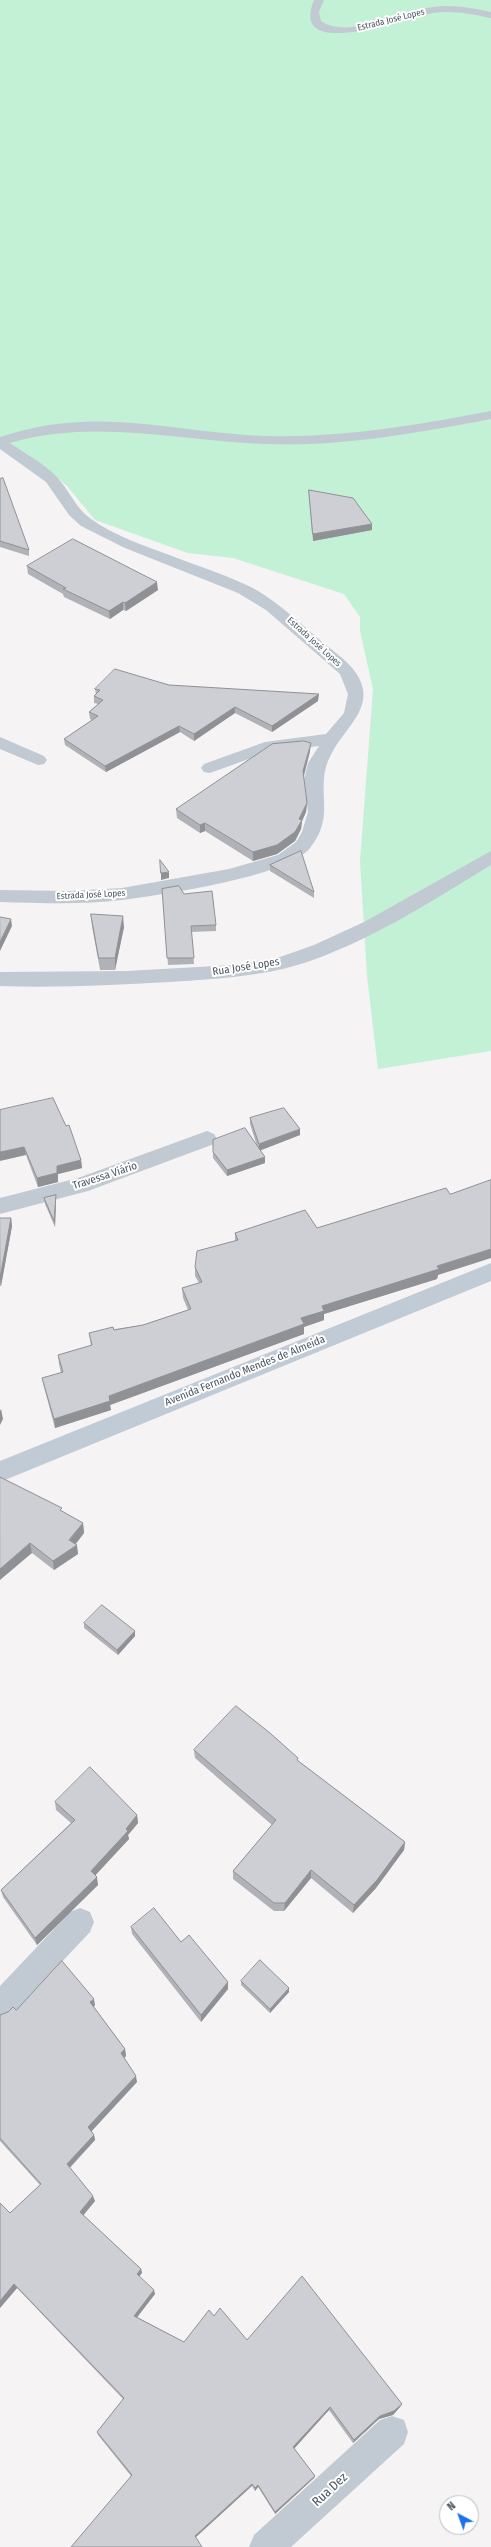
<!DOCTYPE html>
<html>
<head>
<meta charset="utf-8">
<style>
  body { margin:0 }
  #map { position:relative; width:491px; height:2547px; overflow:hidden; background:#f5f3f3; font-family:"Fira Sans Condensed",sans-serif }
  canvas { display:block }
  .north { position:absolute; left:439px; top:2495px; width:40px; height:40px; box-sizing:border-box; background:#fff; border:1px solid #b7bbc0; border-radius:50%; rotate:319deg; font-size:11px; font-weight:700; line-height:16px; text-align:center; color:#4a5661 }
  .north::after { content:''; display:block; margin:auto; width:14px; height:18px; background:#1a73e8; clip-path:polygon(50% 0,100% 100%,50% 72%,0 100%) }
</style>
</head>
<body>
<div id="map">
<canvas width="491" height="2547"></canvas>
<div class="north">N</div>
</div>
<script>
const g = document.querySelector('canvas').getContext('2d');
g.lineJoin = 'round';
function fill(path, color) { g.fillStyle = color; g.fill(path, 'evenodd'); }
function stroke(path, color, width, dash) { g.strokeStyle = color; g.lineWidth = width; g.lineCap = dash ? 'butt' : 'round'; g.setLineDash(dash || []); g.stroke(path); }
function drawText(font, color, halo, rows, align = 'center') {
  g.font = font + ' "Fira Sans Condensed",sans-serif'; g.lineWidth = 4; g.setLineDash([]); g.textBaseline = 'middle'; g.strokeStyle = halo; g.fillStyle = color; for (const [text, x, y, turn = 0] of rows) {
    g.save(); g.translate(x, y); g.rotate((+turn || 0) * Math.PI / 180); g.textAlign = isNaN(turn) ? turn : align; if (halo) g.strokeText(text, 0, 0); g.fillText(text, 0, 0); g.restore();
  }
}
fill(new Path2D(`
  M0,0H491V1051L378,1069L367,976L360,861L373,689L360,631V617L344,594L233,558L188,553L95,520L67,486L29,455L10,443L0,441Z`), '#c3f1d5');
fill(new Path2D(`
  M314,0H324L319,12L321,21C348,40 402,11 433,7C452,4 472,8 491,12V18C472,14 452,10 433,13C411,16 287,64 314,0Z
  M491,411V419C417,433 341,447 266,444C179,441 95,418 10,443C25,453 43,463 56,476C69,489 75,508 91,519C114,536 146,546 172,556C198,566 226,575 251,587C277,601 299,622 321,641C332,650 345,659 353,669C380,703 348,724 333,751C311,788 339,812 310,848C287,877 161,895 122,900C82,905 41,903 0,902V890L69,891L122,888L229,869L278,855L296,842L302,832L308,812L304,780L308,763L319,746L268,752L210,773L204,772L201,768L204,764L265,742L326,734L344,713L348,694L340,674L266,610L238,593L125,548L81,526L69,515L46,482L0,449V437C22,430 43,425 65,423C132,416 199,434 266,436C342,438 417,425 491,411Z
  M0,737L44,756L47,760L44,764L38,765L0,749Z
  M491,851V865C430,902 369,942 301,964C258,977 214,979 169,982C113,985 57,988 0,986V972L127,971L233,965L280,957L314,945L364,922Z
  M207,1131L214,1134L217,1139L214,1144L88,1191L0,1214V1198L78,1178Z
  M80,1908L90,1912L94,1922L90,1932L10,2017L0,2021V1986L70,1912Z
  M392,2416L404,2420L408,2432L404,2444L291,2547H249L254,2535L380,2420Z`), '#c1cad2');
fill(new Path2D(`
  M491,1263V1281L0,1482V1461Z`), '#c1cbd6');
fill(new Path2D(`
  M0,479L29,550V556L0,547Z
  M309,490L372,530L313,541L309,496Z
  M27,566L158,590L126,611L123,610L110,619L64,597L63,594L28,574Z
  M169,685L318,701L272,732L235,713L194,741L180,732L106,772L65,745L64,739L92,720L90,719L89,712L98,704L94,703V696L96,694L95,689Z
  M310,751L303,776L307,803L306,812L302,821L301,829L295,841L277,854L253,861L205,831L200,833L177,818L176,809Z
  M270,865L314,892V898L270,871Z
  M162,889L184,894L216,925V931L191,932L194,964L168,965Z
  M91,914L124,927L115,970H100L92,926Z
  M0,1110L81,1160L82,1168L58,1174V1182L38,1187L26,1155Z
  M250,1118L300,1135L260,1150L265,1163L227,1176L213,1158V1140L257,1146L250,1124Z
  M56,1195V1201L55,1227L45,1204L44,1198Z
  M0,1218H11L12,1226L1,1286H0Z
  M317,1228L438,1275L437,1279L324,1314V1320L304,1327V1334L110,1405L111,1410L55,1428L44,1387L42,1378L61,1373L59,1364L58,1355L91,1346L89,1333L143,1325L188,1310L183,1298L182,1288L199,1283L195,1276V1267L235,1241V1233Z
  M0,1477L83,1523L84,1533L76,1544L78,1554L54,1570L32,1553Z
  M84,1623L135,1636L118,1655L84,1628Z
  M194,1750L298,1761L405,1842L404,1850L376,1888L353,1913L311,1878L284,1911H274L233,1879V1871L272,1825L195,1758Z
  M55,1802L137,1815L138,1823L128,1835L129,1839L95,1875L98,1885L37,1945L3,1897L1,1890L71,1823L56,1810Z
  M131,1927L228,1982V1989L201,2022L132,1934Z
  M241,1981L289,1992L270,2013L241,1985Z
  M95,2005L94,2007L125,2049L126,2056L124,2058L137,2082L91,2131L94,2135L95,2140L70,2168L95,2201L83,2215L141,2269L142,2273L139,2276L155,2294L137,2317L184,2342L214,2316L247,2340L402,2404L400,2407L393,2415L379,2419L353,2443L329,2410L294,2448L315,2476L314,2478L275,2514L258,2487L255,2491L252,2486L131,2476L98,2435L97,2432L123,2399L17,2288L0,2308V2203L10,2213L40,2185L0,2141V2015L16,2010Z`), '#b0b2b7');
fill(new Path2D(`
  M372,524V530L313,541V534Z
  M157,582L158,590L126,611L125,603Z
  M123,602V610L110,619L109,611Z
  M319,694L318,701L272,732V726Z
  M235,707V713L194,741V734Z
  M179,726L180,732L106,772L105,766Z
  M311,743L310,751L303,780V771Z
  M307,803L306,812L302,821L301,829L295,841L277,854L253,861V852L299,819Z
  M205,823V831L200,833V825Z
  M169,872V878L161,880V873Z
  M123,916L124,927L115,970V958Z
  M11,919L12,926L0,951V942Z
  M300,1129V1135L259,1151V1144Z
  M24,1147L26,1155L0,1161V1152Z
  M265,1157V1163L227,1176V1170Z
  M81,1160L82,1168L58,1174V1182L38,1187L37,1178L57,1166Z
  M56,1195V1201L55,1227L54,1221Z
  M11,1218L12,1226L1,1286L0,1278Z
  M491,1249V1258L438,1275L437,1279L324,1314V1320L304,1327V1334L110,1405L111,1410L55,1428L54,1419L301,1318L322,1306L437,1266Z
  M1,1409L3,1419L0,1425V1411Z
  M83,1523L84,1533L73,1547L77,1545L78,1554L54,1570L53,1561Z
  M30,1543L32,1553L0,1580V1569Z
  M135,1631V1636L118,1655L117,1650Z
  M137,1815L138,1823L128,1835L129,1839L92,1879L91,1871Z
  M405,1842L404,1850L376,1888L353,1913L354,1905Z
  M311,1870V1878L284,1911L285,1903Z
  M97,1877L98,1885L37,1945L35,1938Z
  M228,1982V1989L201,2022V2015Z
  M289,1988V1992L270,2013V2009Z
  M94,1999L95,2005L92,2009L90,2002Z
  M125,2049L126,2056L122,2060L121,2053Z
  M136,2076L137,2082L90,2133L88,2127Z
  M94,2135L95,2140L68,2169L67,2164Z
  M93,2196L95,2201L82,2217L80,2212Z
  M141,2269L142,2273L138,2278L137,2274Z
  M14,2284L17,2288L0,2308V2301Z
  M154,2290L155,2294L135,2320L134,2316Z
  M402,2404L400,2407L393,2415L379,2419L353,2443L354,2440L380,2416Z
  M330,2407L329,2410L293,2450V2447Z
  M315,2476L314,2478L275,2514V2512Z
  M252,2484V2486L195,2538V2536Z
  M258,2485V2487L255,2491V2488Z`), '#909195');
const building = new Path2D(`
  M3,478L29,550L0,541V479Z
  M309,490L353,498L372,524L313,534Z
  M73,539L157,582L125,603L123,602L109,611L63,589L66,588L27,566Z
  M115,669L169,685L319,694L272,726L235,707L194,734L179,726L105,766L64,739L98,716L89,712L103,700L94,696L100,690L95,689Z
  M304,741L311,743L303,771L307,803L299,819L302,820L295,832L277,845L253,852L205,823L200,825L176,809L272,744Z
  M301,851L314,892L270,865Z
  M160,860L169,872L161,873Z
  M179,886L184,894L212,891L216,925L191,926L194,958H167L162,889Z
  M91,914L123,916L115,958H99Z
  M0,917L11,919L0,942Z
  M53,1098L66,1126L69,1125L81,1160L57,1166V1173L37,1178L24,1147L0,1152V1110Z
  M284,1108L300,1129L259,1144L250,1118Z
  M245,1128L265,1157L227,1170L213,1152V1140Z
  M491,1180V1249L437,1266L439,1269L322,1306L324,1311L301,1318L304,1324L109,1396L110,1401L54,1419L42,1378L63,1372L58,1355L92,1345L89,1333L113,1327L114,1330L143,1325L191,1309L182,1288L202,1282L195,1267L197,1251L238,1240L235,1233L305,1210L317,1228L446,1188L450,1194Z
  M56,1195L54,1221L44,1198Z
  M0,1218H11L0,1278Z
  M0,1477L62,1508L60,1510L83,1523L69,1540L77,1545L53,1561L30,1543L0,1569Z
  M102,1605L135,1631L117,1650L84,1623Z
  M236,1706L270,1733L298,1758L297,1760L405,1842L377,1880L354,1905L311,1870L285,1903H274L233,1871L276,1820L194,1750Z
  M90,1767L137,1815L126,1829L128,1831L91,1871L97,1877L35,1938L1,1890L75,1820L55,1802Z
  M154,1908L181,1942L189,1935L228,1982L201,2015L131,1927Z
  M260,1960L289,1988L270,2009L241,1981Z
  M62,1961L94,1999L90,2002L125,2049L121,2053L136,2076L88,2127L94,2135L67,2164L93,2196L80,2212L141,2269L137,2274L154,2290L134,2316L184,2342L209,2310L214,2316L220,2308L247,2340L302,2276L402,2404L394,2411L380,2416L354,2440L330,2407L293,2447L315,2476L275,2512L258,2485L255,2488L252,2484L195,2536L202,2547H71L132,2475L97,2432L124,2398L14,2284L0,2301V2203L10,2213L41,2184L0,2138V2015L8,2012L13,2007L16,2010Z`);
fill(building, '#cdcfd5');
stroke(building, '#909195', 1);
drawText('9px', '#4a5661', '#fff', [
  ["Estrada José Lopes",391,20,-14],
  ["Estrada José Lopes",314,642,42],
  ["Estrada José Lopes",91,895,-3]
]);
drawText('11px', '#4a5661', '#fff', [
  ["Rua José Lopes",246,967,-9],
  ["Travessa Viário",105,1176,-18],
  ["Avenida Fernando Mendes de Almeida",245,1371,-22]
]);
drawText('13px', '#4a5661', '#fff', [
  ["Rua Dez",330,2490,-43]
]);
</script>
</body>
</html>
